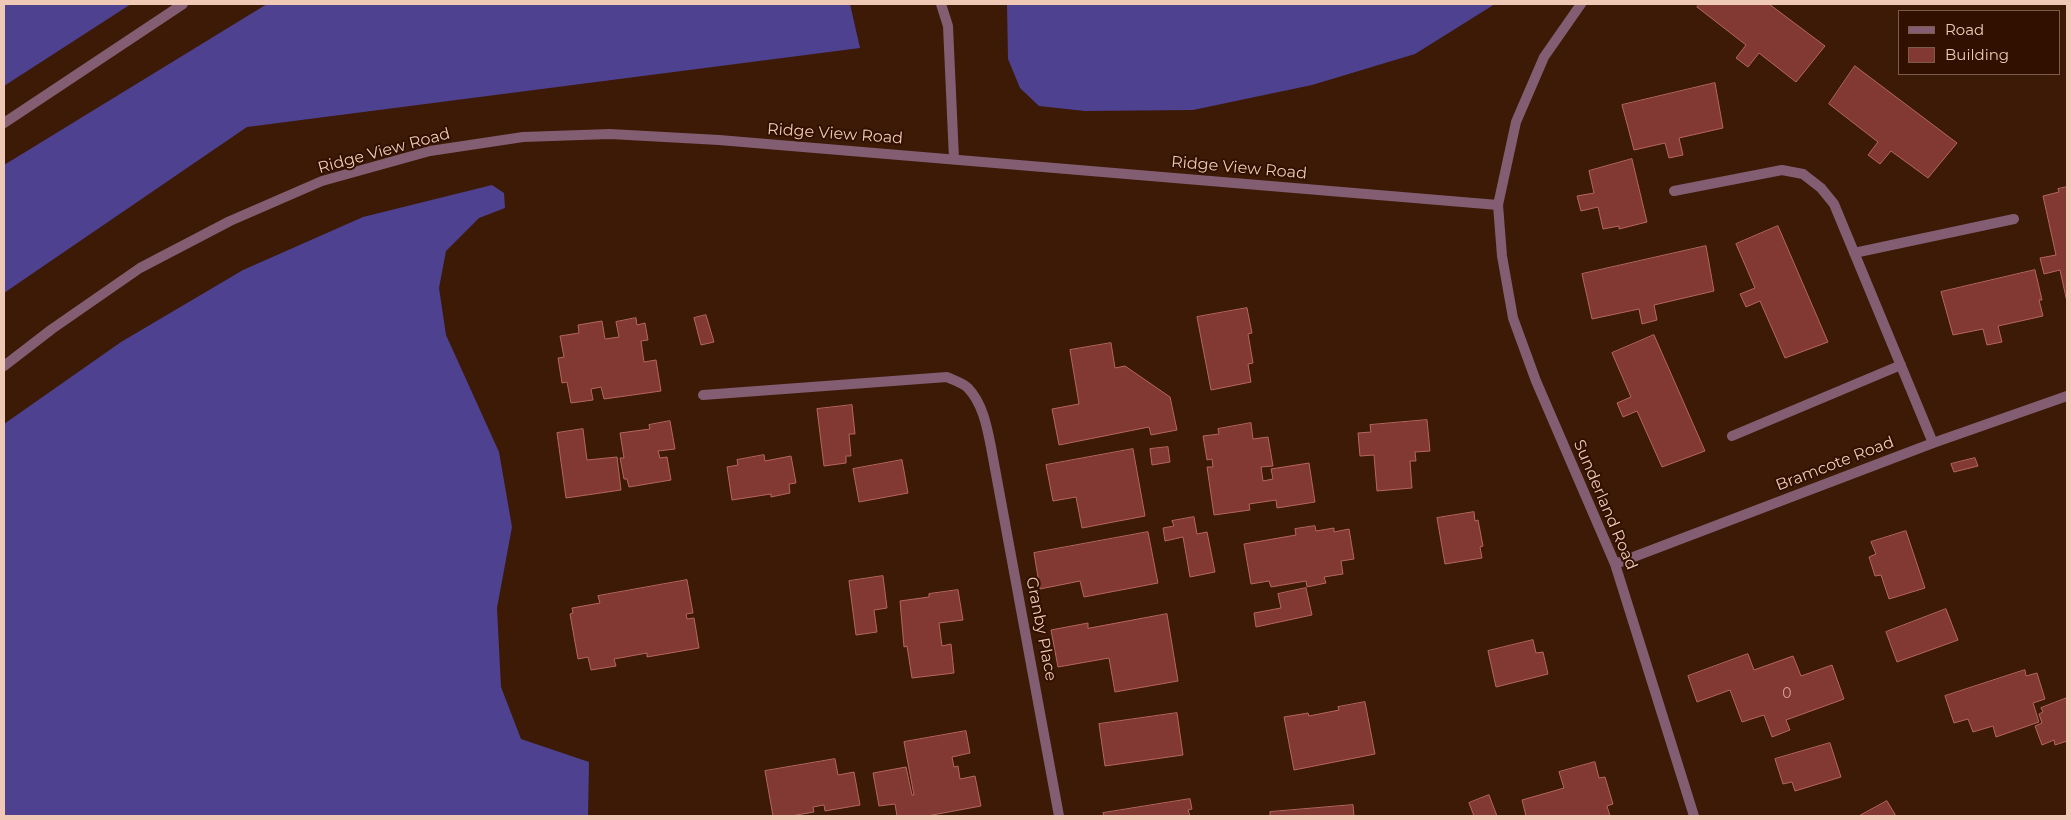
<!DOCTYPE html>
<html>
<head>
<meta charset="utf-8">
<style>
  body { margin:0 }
  #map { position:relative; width:2071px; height:820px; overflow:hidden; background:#3c1a06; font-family:Montserrat,sans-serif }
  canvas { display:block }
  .frame { position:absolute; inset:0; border:5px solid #f0c9b6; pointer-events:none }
  .legend { position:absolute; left:1898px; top:10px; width:162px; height:65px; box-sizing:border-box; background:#311000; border:1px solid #7d5a49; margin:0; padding:6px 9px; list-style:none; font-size:15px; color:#f0c9b6 }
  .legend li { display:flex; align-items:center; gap:10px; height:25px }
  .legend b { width:25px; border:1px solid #7d5a49 }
</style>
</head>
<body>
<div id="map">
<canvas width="2071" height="820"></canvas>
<div class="frame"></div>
<ul class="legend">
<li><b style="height:6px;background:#835d71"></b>Road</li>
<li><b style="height:14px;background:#833933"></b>Building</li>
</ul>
</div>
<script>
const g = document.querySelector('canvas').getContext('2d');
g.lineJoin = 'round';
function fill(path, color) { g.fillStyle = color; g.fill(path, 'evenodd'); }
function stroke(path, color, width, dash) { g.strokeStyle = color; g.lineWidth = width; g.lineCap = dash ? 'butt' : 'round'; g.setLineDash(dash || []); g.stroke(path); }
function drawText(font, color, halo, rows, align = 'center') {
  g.font = font + ' Montserrat,sans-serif'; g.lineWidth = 4; g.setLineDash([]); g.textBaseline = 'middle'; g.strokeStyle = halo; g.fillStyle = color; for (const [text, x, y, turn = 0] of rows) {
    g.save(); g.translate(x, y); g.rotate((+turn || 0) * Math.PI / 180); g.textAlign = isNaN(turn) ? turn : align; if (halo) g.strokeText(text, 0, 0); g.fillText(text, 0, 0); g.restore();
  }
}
fill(new Path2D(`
  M4,4H131L4,86Z
  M267,4H850L860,48L247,127L4,293V165Z
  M1007,4H1495L1415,54L1312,85L1193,110L1085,111L1039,106L1020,88L1008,59Z
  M492,185L504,193L505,208L479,218L446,251L439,288L446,335L499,452L512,527L497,608L501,687L521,739L589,762L588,816H4V424L121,342L243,270L363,217Z`), '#4e4190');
const building = new Path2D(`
  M1700,4H1769L1825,46L1796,82L1759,53L1748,67L1736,58L1746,45L1697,7Z
  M1855,66L1957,143L1928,178L1891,151L1880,164L1868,155L1878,142L1829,104Z
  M1715,83L1723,128L1679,138L1683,155L1669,158L1665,143L1634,150L1622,105Z
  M1632,159L1647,222L1619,229V226L1603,229L1598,207L1581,211L1577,196L1594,193L1589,171Z
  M2067,187V302L2060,270L2044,274L2040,258L2056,255L2043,196L2059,192L2058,189Z
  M1778,226L1828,342L1785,358L1760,301L1746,307L1740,294L1755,288L1736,244Z
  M1706,246L1714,291L1654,305L1657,320L1642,324L1639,309L1592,319L1582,274Z
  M2035,270L2042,300H2039L2043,316L1998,326L2002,342L1987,345L1983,329L1953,335L1941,292Z
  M1247,308L1252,333L1248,334L1253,363L1248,364L1251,382L1211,390L1197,317Z
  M706,315L714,342L701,345L694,318Z
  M636,318L637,325L645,323L648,340L641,341L644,362L656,360L661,391L604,399L601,387L591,389L593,400L571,403L567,382L562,383L558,358L564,357L560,336L579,333L578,325L602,321L605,339L619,337L616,322Z
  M1654,335L1705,451L1662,467L1637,411L1623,417L1617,403L1631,397L1612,353Z
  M1111,343L1115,368L1125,366L1170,397L1177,430L1151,435L1149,427L1059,445L1052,409L1079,404L1070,350Z
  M852,405L855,434H849L851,456H846V463L824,466L817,409Z
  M1427,420L1430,451L1415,452L1416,461H1410L1412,488L1377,491L1374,455L1360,456L1358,433L1371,432L1370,425Z
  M670,421L675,449L658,451L660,458L667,457L671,480L629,487L627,479H624L620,458H624L620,433L650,429L649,425Z
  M1251,423L1253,439L1268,437L1273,466L1261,467L1263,481L1273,479L1271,469L1309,463L1315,502L1277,508L1276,500L1249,504L1250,510L1214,515L1207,467H1213L1212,459L1207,460L1203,436L1219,434L1218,429Z
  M583,429L587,460L617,457L621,490L566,498L557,433Z
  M1168,447L1170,462L1152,465L1150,449Z
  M1133,449L1145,516L1082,528L1076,497L1053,501L1046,465Z
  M764,455L765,461L791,456L796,483L789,484L790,493L771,497V494L732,500L727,467L738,465L737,460Z
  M1975,458L1978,466L1954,472L1951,464Z
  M902,460L908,493L859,502L853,469Z
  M1474,512L1475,521L1478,520L1483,546L1480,547L1482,558L1445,564L1437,518Z
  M1194,517L1197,534L1207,532L1215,572L1190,577L1183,537L1165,541L1163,528L1174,526L1172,521Z
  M1315,526L1316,531L1334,528V532L1349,529L1354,559L1341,561L1343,574L1324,577L1326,583L1307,587L1306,581L1271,587L1269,581L1251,584L1244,544L1296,535L1295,529Z
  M1906,531L1925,588L1889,599L1881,575L1875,576L1869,557L1876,554L1871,542Z
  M1148,532L1158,583L1084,597L1080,581L1040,589L1034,553Z
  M883,576L887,608L874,610L877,632L856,635L849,581Z
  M687,580L693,613L686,614L687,619L694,618L699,648L647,657V653L614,659L616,666L591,670L588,657L578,659L570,614L573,613L572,608L600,603L598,596Z
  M1306,588L1312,615L1256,627L1254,613L1281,608L1278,594Z
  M958,590L963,620L939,623L942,646L951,644L954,673L912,678L907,646L904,647L900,601L929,597V594Z
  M1946,609L1958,640L1897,662L1886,632Z
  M1167,614L1178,681L1115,692L1109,658L1058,667L1051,630L1088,623V628Z
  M1533,640L1536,653L1543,652L1548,674L1496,687L1488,651Z
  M1748,654L1754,670L1793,656L1801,676L1832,665L1844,699L1786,720L1790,730L1772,737L1764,715L1742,722L1730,690L1697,702L1688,676Z
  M2025,670L2026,676L2037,673L2045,699L2033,703L2039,722L1996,737L1993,726L1973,732L1968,719L1954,723L1945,696Z
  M2067,698V741L2055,745L2054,740L2042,745L2035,726L2042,723L2039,714L2043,712L2041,708Z
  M1365,702L1375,754L1294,770L1284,717L1308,713L1309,716L1339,710L1338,707Z
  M1177,713L1183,755L1105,766L1099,724Z
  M966,731L970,753L952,757L954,767L958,766L960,779L975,776L981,806L927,816H897L895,804L879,806L873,773L906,767L912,795H914L904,742Z
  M1830,743L1841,777L1795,791L1792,782L1783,784L1775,759Z
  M835,759L838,775L854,772L860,805L825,811L824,805L813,807L814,812L791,816H773L765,771Z
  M1595,762L1599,778L1605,777L1613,804L1607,806L1610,816H1526L1522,800L1564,788L1559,772Z
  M1489,795L1497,816H1474L1469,803Z
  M1190,799L1192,809L1188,810L1190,816H1104L1103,813Z
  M1887,801L1896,816H1859Z
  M1353,805L1354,816H1270V812Z`);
fill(building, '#833933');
stroke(building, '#b5665d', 1);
stroke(new Path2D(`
  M941,4L948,26L954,159
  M4,123L183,4`), '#835d71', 10);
stroke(new Path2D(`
  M1674,191L1782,170L1803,174L1821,188L1834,204L1933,443
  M1498,205L1502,256L1513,318L1536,381L1615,564L1694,816
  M1854,253L2014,219
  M703,395L947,377C953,380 963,383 968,388C983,404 987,427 991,447L1059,816
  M1732,436L1901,365
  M1615,564L1933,443L2067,396`), '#835d71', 10);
stroke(new Path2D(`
  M4,366L52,329L140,268L230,221L322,181L430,151L523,137L610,134L719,140L1498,205L1516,122L1544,57L1581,4`), '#835d71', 10);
drawText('14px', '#d5a595', null, [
  ["0",1787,694]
]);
drawText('16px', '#f0c9b6', '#311000', [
  ["Ridge View Road",835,134,4],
  ["Ridge View Road",384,151,-15],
  ["Ridge View Road",1239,168,5],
  ["Bramcote Road",1835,464,-21],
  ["Sunderland Road",1605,505,67],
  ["Granby Place",1041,629,79]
]);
</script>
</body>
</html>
